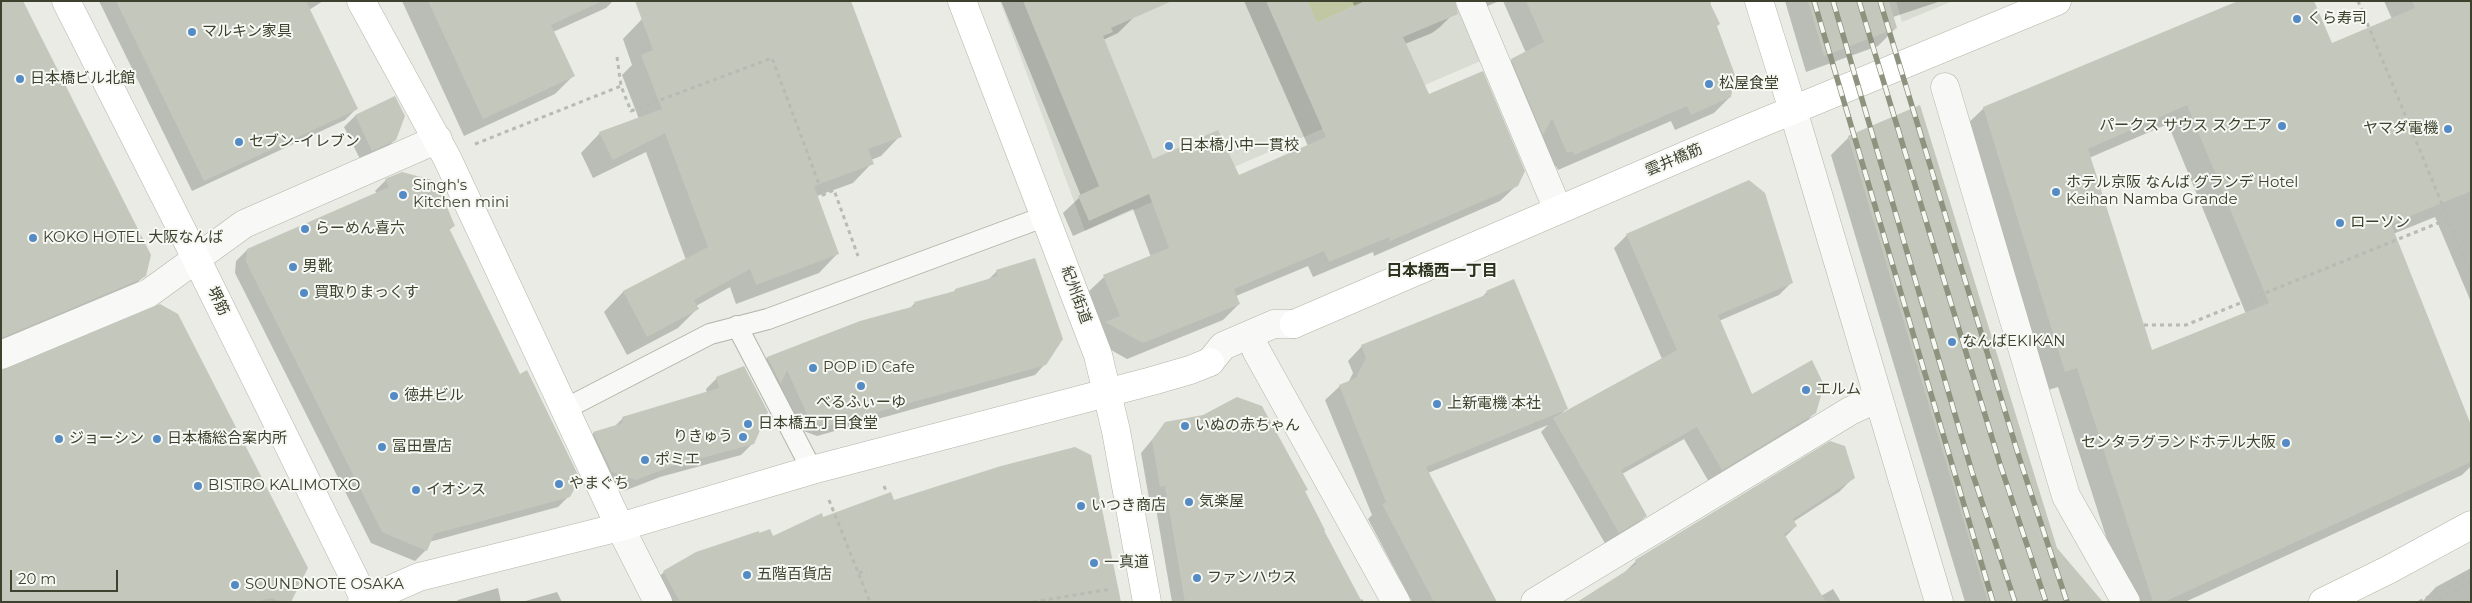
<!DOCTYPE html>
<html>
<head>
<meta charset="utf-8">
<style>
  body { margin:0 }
  #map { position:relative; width:2472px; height:603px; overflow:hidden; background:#e9ebe4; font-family:Montserrat,sans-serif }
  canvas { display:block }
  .frame { position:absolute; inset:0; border:2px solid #3c422d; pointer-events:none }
  .scale { position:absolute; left:10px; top:570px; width:108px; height:22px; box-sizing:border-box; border:2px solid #3c422d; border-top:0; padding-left:6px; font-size:15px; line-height:18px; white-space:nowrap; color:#3c422d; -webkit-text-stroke:4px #f7f8f4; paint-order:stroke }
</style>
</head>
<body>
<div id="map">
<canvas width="2472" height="603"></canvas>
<div class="frame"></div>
<div class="scale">20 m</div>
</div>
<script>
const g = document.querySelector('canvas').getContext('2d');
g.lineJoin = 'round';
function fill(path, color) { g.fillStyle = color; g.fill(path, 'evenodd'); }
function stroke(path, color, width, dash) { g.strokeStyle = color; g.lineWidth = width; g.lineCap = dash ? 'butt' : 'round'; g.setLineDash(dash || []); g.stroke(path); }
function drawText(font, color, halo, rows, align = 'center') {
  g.font = font + ' Montserrat,"Noto Sans JP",sans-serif'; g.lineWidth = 4; g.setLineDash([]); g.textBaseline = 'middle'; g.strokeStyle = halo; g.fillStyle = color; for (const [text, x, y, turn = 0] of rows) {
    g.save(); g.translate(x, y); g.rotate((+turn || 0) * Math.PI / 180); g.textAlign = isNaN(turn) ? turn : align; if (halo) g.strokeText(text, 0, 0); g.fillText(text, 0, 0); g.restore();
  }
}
fill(new Path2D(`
  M1000,1H1457L1483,60L1085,231Z
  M1896,1H1953L1902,22Z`), '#d9dcd2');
fill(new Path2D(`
  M1307,1H1365L1317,23Z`), '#c1c7a2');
fill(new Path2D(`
  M1,1L145,275L126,294L1,348Z
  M99,1H323L309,10L356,109L345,120L192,191Z
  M402,1H613L606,8L553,32L573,76L555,94L464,136Z
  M1001,1H1127L1134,17L1118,33L1103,40L1152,160L1238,177L1308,146L1244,1H1306L1316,24L1355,7L1352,1H1454L1456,11L1440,27L1432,33L1405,44L1428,96L1517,185L1500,201L1374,256L1373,252L1313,277L1308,266L1236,296L1239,304L1223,320L1127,359L1090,338L1102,326L1088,292L1104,277L1151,257L1133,209L1073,236L1063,213L1081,196Z
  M1456,1H1499L1470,14L1463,4Z
  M1503,1H1710L1730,97L1714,113L1675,130L1671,121L1558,170L1556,166L1551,168L1496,76L1512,60L1526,53Z
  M1785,1H1941L1893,17L1896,28L1878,46L1806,72Z
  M2384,1H2471V302L2435,217L2393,234L2471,429V466L2462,475L2185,602H2127L2058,387L2045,391L1964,127L1984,108L2332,45L2392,19ZM2168,124L2246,314L2151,352L2089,158Z
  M642,19L900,136L881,156L871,160L872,163L853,183L817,196L838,253L819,273L736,304L730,287L696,306L697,309L678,328L627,355L604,312L623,292L686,260L646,152L593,178L581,153L600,133L639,119L622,75L632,65L623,39Z
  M395,98V140L383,151L361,161L344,127L355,116Z
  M1849,137L2056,549L2093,602H1965L1831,155Z
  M386,180L454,226L449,230L569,496L558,507L429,542L426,550L415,561L371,543L235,273L236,261L247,250L377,194L375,191Z
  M1627,235L1792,282L1779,295L1719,321L1752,395L1815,412L1802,426L1709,482L1684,439L1622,474L1646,516L1633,528L1606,545L1541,432L1548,425L1428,473L1496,602H1412L1368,519L1372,515L1325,400L1340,386L1348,383L1353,373L1348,361L1362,346L1482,297L1487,292L1566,409L1561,414L1662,359L1614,248Z
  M997,271L1045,364L1035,375L817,436L801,430L779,384L770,393L757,368L767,358L860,322L909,309L915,303L952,294L955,290L987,281Z
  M1,375L289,602H1Z
  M717,378L753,443L741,455L660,477L624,491L601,483L582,444L594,433L614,427L623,418L707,393L706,389Z
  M1166,423L1304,492L1360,600L1362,599L1364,602H1172L1154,497L1149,498L1141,453Z
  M1853,478L1839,492L1793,522L1796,526L1785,537L1821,596L1833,589L1841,602H1578L1622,575L1636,561Z
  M893,502L1119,602H662L652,583L664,572L759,534L772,538L822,519Z
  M2471,568V602H2422L2436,587Z
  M498,588L501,602H456L458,600Z
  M557,592L562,602H522Z`), '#0003');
fill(new Path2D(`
  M1,1H23L151,255L146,276L141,279L1,338Z
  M116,1H306L358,109L204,181Z
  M428,1H602L551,25L575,76L483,119Z
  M635,1H851L902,137L868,149L874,164L814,186L839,254L756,285L750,269L694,300L699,309L647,337L623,291L708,247L665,133L613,160L599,132L662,109L641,55L653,50Z
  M1023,1H1172L1111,28L1113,32L1103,36L1153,159L1218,130L1239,175L1326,137L1266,1H1307L1317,23L1365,1H1455L1458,14L1403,37L1429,94L1483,71L1525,171L1518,186L1390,241L1389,237L1329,262L1324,251L1234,289L1240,304L1143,343L1105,322L1120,316L1103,275L1169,248L1149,194L1089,221L1078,196L1099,186Z
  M1526,1H1709L1720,24L1717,26L1735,75L1731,97L1691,115L1687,106L1574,155L1572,151L1567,153L1552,118L1543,135L1511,59L1544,42Z
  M1808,1H1889L1897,28L1824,56Z
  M2238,1H2314L2332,43L2415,8L2412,1H2471V191L2391,224L2471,425V462L2164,602H2153L2077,368L2065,372L1983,107ZM2187,105L2269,303L2152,350L2088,149Z
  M395,96L405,116L396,140L372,151L355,115Z
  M1920,105L2057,548L2103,602H1988L1848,136Z
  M402,172L436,181L455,226L449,228L520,374L527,370L580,479L570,497L434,534L427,551L382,532L246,262L247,249L389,187L385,179Z
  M1749,180L1765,193L1793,283L1718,315L1752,394L1812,360L1824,385L1816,413L1722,470L1697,427L1621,470L1647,516L1619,533L1553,418L1677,350L1626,234Z
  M1035,258L1063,339L1046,365L827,426L810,421L787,370L781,384L767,357L860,321L915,306L914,302L955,291V289L998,276L996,270Z
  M1514,279L1568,409L1426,467L1497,602H1434L1382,504L1386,502L1339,385L1356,378L1366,358L1361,345L1488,294L1486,291Z
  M160,304L178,314L308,568L291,602H281L272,598L256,602H1V370Z
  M744,366L768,412L754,444L672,466L636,480L612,472L593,432L623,423L622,417L719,388L716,377Z
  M1237,397L1262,406L1308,490L1305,491L1325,530L1324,531L1362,602H1185L1165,486L1160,487L1152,440L1165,422L1203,415Z
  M1830,441L1845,446L1855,478L1793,519L1797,526L1784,534L1826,602H1577L1637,564L1635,560Z
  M1075,447L1091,455L1121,602H680L663,571L696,552L759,531V533L770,529L773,536L822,513L823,517L891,492L894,500L1001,466Z`), '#c4c7bb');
const lane = new Path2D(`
  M737,326L812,470
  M565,409L710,334L768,319L1046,216`);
const street = new Path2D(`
  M1470,1L1558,210
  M1945,87L2066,496L2126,602
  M1793,110L1939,602
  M1256,350L1396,602
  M1,355L149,293L244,224L438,139
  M1210,362L1223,346L1274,324H1294
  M620,527L658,602
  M1535,602L1850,411L1878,398`);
const secondary = new Path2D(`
  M66,1L197,260L366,602
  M361,1L447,158L620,527
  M962,1L1098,355L1116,431L1147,602
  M1759,1L1793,110
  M1294,324L1747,129L2057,1
  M362,602L419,577L620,527L812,470L1152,381L1190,370L1210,362
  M2323,602L2388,570L2471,525`);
stroke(lane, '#b2b5a9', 22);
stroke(street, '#b2b5a9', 29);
stroke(secondary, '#b2b5a9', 29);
stroke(new Path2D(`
  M2358,1L2471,274
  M617,57L621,86L631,111L772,58L823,195L834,190L858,256
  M475,144L621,86
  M2144,325H2186L2448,219
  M884,486L887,493
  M829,500L870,602
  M859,573L867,570
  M1033,602L1111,589
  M2419,602L2471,574
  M2432,602L2471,581
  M2458,602L2471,595`), '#b8bbb2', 3, [4, 4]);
stroke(lane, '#f8f9f6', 20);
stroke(street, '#f8f9f6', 28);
stroke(secondary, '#fff', 28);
const rail = new Path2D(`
  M1814,1L1993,602
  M1833,1L1972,472L2015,602
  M1859,1L2000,464L2046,602
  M1880,1L2019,457L2067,602`);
stroke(rail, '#8d937e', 5.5);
stroke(rail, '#f7f8f4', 4, [11]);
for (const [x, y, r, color] of [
  [2297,19,5,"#548bc4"],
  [192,32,5,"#548bc4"],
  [20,79,5,"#548bc4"],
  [1709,84,5,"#548bc4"],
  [2282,126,5,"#548bc4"],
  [2448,129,5,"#548bc4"],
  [239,142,5,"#548bc4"],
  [1169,146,5,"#548bc4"],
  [2056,192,5,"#548bc4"],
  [403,195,5,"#548bc4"],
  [2340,223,5,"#548bc4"],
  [305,229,5,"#548bc4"],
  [33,238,5,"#548bc4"],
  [293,267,5,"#548bc4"],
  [304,293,5,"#548bc4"],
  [1952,342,5,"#548bc4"],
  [813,368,5,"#548bc4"],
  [861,386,5,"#548bc4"],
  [1806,390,5,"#548bc4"],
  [394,396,5,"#548bc4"],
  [1437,404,5,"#548bc4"],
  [748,424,5,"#548bc4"],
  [1185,426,5,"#548bc4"],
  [743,437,5,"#548bc4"],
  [59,439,5,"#548bc4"],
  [157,439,5,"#548bc4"],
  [2286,443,5,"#548bc4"],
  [382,447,5,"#548bc4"],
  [645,460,5,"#548bc4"],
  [559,484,5,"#548bc4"],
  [198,486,5,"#548bc4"],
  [416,490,5,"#548bc4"],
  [1189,502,5,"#548bc4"],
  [1081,506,5,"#548bc4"],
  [1094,563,5,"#548bc4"],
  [747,575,5,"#548bc4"],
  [1197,578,5,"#548bc4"],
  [235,585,5,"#548bc4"]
]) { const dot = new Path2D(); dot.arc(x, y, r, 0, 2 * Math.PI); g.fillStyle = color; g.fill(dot); stroke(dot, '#f7f8f4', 2); }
drawText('15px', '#3c422d', '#f7f8f4', [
  ["くら寿司",2307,19],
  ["マルキン家具",202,32],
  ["日本橋ビル北館",30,79],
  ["松屋食堂",1719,84],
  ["パークス サウス スクエア",2272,126,"right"],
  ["ヤマダ電機",2438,129,"right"],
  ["セブン-イレブン",249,142],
  ["日本橋小中一貫校",1179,146],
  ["ホテル京阪 なんば グランデ Hotel",2066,183],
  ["Keihan Namba Grande",2066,200],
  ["Singh's",413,186],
  ["Kitchen mini",413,203],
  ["ローソン",2350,223],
  ["らーめん喜六",315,229],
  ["KOKO HOTEL 大阪なんば",43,238],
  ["男靴",303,267],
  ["買取りまっくす",314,293],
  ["なんばEKIKAN",1962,342],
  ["POP iD Cafe",823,368],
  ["エルム",1816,390],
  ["徳井ビル",404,396],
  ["べるふぃーゆ",861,403,"center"],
  ["上新電機 本社",1447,404],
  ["日本橋五丁目食堂",758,424],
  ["いぬの赤ちゃん",1195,426],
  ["りきゅう",733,437,"right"],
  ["ジョーシン",69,439],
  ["日本橋総合案内所",167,439],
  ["センタラグランドホテル大阪",2276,443,"right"],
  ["冨田畳店",392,447],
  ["ポミエ",655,460],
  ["やまぐち",569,484],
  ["BISTRO KALIMOTXO",208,486],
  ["イオシス",426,490],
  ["気楽屋",1199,502],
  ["いつき商店",1091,506],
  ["一真道",1104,563],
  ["五階百貨店",757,575],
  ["ファンハウス",1207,578],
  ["SOUNDNOTE OSAKA",245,585]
], 'left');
drawText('15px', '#3c422d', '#f7f8f4', [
  ["雲井橋筋",1674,160,-23],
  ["紀州街道",1076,295,70],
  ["堺筋",218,301,64]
]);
drawText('bold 16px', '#2c331f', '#f7f8f4', [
  ["日本橋西一丁目",1442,271]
]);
</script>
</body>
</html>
